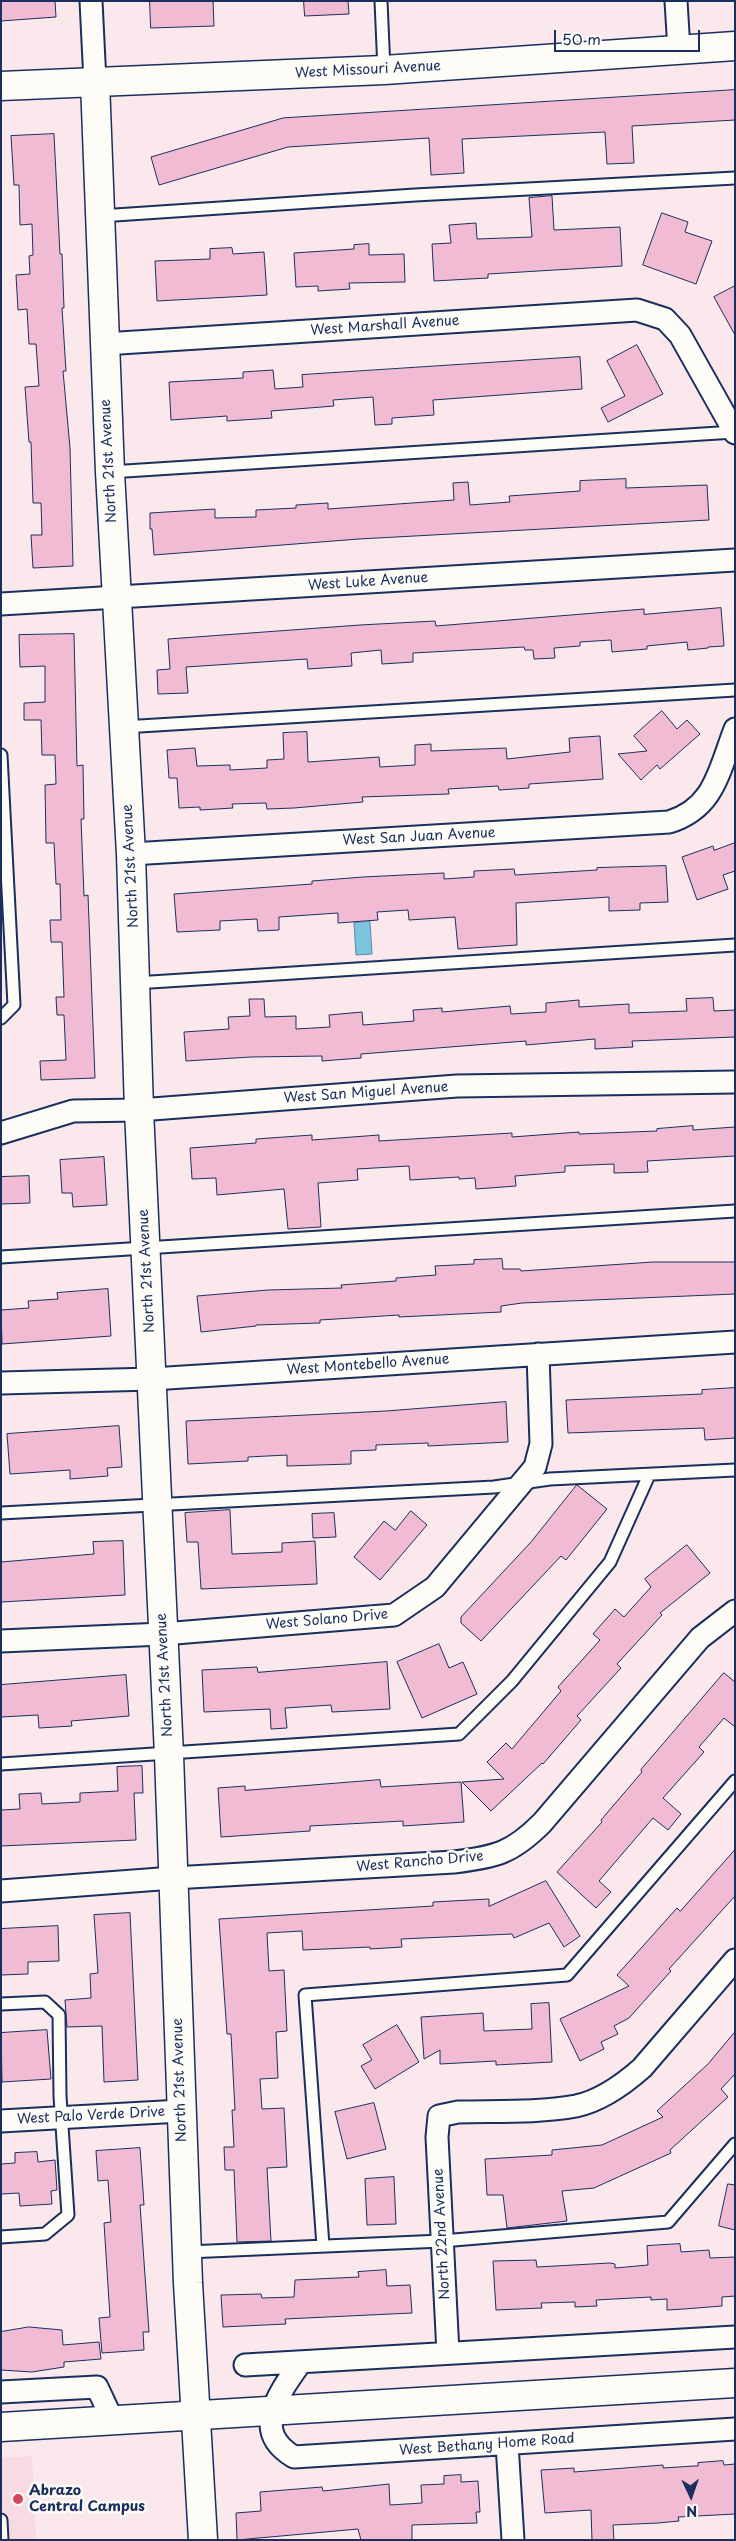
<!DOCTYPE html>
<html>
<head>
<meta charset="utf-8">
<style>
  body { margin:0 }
  #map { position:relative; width:736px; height:2541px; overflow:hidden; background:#fae8ec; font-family:"Playpen Sans",sans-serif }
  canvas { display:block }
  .frame { position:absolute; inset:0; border:2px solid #1b2f5e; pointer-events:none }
  .north { position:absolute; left:666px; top:2471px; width:50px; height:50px; -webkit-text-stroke:4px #fdfcf7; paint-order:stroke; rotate:177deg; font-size:14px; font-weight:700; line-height:20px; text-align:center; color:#1b2f5e }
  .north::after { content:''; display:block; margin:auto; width:18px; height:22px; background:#1b2f5e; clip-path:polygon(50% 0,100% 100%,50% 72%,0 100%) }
  .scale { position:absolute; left:554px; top:30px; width:146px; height:22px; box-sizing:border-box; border:2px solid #1b2f5e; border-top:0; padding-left:6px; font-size:15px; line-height:18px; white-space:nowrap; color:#1b2f5e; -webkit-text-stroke:4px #fdfcf7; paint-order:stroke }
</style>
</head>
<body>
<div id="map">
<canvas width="736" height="2541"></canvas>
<div class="frame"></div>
<div class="north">N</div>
<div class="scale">50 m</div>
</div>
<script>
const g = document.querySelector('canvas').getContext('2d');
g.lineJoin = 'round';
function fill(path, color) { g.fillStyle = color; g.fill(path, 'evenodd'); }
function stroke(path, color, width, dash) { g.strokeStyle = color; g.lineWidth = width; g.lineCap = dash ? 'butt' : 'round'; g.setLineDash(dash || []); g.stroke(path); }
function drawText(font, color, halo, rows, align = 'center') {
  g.font = font + ' "Playpen Sans",sans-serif'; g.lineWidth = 5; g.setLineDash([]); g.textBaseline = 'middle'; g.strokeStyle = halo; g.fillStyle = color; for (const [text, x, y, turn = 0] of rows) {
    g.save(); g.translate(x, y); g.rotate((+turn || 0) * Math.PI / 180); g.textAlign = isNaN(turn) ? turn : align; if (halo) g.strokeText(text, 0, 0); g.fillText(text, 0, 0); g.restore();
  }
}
fill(new Path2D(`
  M32,2456L36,2540H1V2458Z`), '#f8dae5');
const water = new Path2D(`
  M370,922L372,954L356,955L354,923Z`);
fill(water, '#7dc4de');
stroke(water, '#5688ab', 1);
const building = new Path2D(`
  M1,1H55L56,17L1,21Z
  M150,1H213L214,26L151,28Z
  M304,1H348L349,14L305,16Z
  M735,90V120L632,126L634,163L607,164L605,132L462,139L464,173L431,175L429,138L288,147L159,185L151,157L283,118Z
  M54,134L60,254H62L64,308H62L66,371H63L70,448L73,566L33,568L31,535H42L41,503H33L31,442H29L25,387L39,386L36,344H29L27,309L18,310L16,275L30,274L29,256L33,255L32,224L20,225L19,185H14L11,136Z
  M552,196L554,230L620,227L622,266L488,274V278L434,281L432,244L451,243L449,225L476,223L477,239L532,237L529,198Z
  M662,213L688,222L685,232L712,241L696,284L643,265Z
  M369,244V255L404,254L405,282L349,283L350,289L318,291V286L296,287L294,253L354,249V245Z
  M232,248L233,254L264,252L267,295L157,301L155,261L210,259V249Z
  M735,286V335L714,297Z
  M637,345L663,394L608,422L601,408L625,396L607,361Z
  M580,357L582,389L433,400L434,415L392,418V424L375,425L373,397L333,400L334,406L271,411L272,418L227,421V416L171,420L169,382L243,378V372L273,370L275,389L303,387L302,375Z
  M626,479V488L707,485L709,520L359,539L154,555L152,529H150V513L215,509V518L256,517V510L296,508V505L328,503V509L454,500L453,483L468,482L470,505L510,502L509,496L580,491V481Z
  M721,608L724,646L708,647V648L688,650L687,642L647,646V649L612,652L611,640L580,642V646L554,648L555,658L534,659L533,650H525L524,647L413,653V662L382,664L381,650L351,653L352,666L308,669L307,659L186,667L188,693L158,694L157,670L170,669L168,639L360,625L435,621L436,626L644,609V614Z
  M74,634L77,766L83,765L84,819H81L84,896L88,895L95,1078L41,1080L40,1061L66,1060L64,1015H57L56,997H64L62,942H51L50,920H61L60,884H56L54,843H46L45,785L56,784L55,755H42L41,720H24V703L45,702V666L20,667L19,635Z
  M662,711L677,729L687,720L700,734L660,769L657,765L641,780L618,754L647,751L634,736Z
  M307,732L308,762L379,757L380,767L415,765V745L431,744V751L506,748L507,759L570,752L569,738L600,736L603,779L529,784V788L499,790L498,786L448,789L449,794L362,797L363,802L294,808L267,809L266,803L232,804L233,808L200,810V807L179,808L177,778H169L167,750L195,748L197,766L230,765V770L267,768V760L284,759L283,733Z
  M735,843V871L723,875L728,889L697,900L682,857L713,846L714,850Z
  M666,866L668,902L640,903V910L609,911V897L516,903L517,945L458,949L455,917L409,920L408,910L377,912L378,920L338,923V913L279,917V930L258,931L257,919L220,921V930L177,932L174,894L312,884V881L363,877L444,873V879L474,877V871L514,869L515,875L597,870V868Z
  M713,998L714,1011L735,1010V1037L632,1041L633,1047L595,1049V1039L526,1045V1041L361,1054V1058L322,1061V1056L251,1057L186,1061L184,1032L229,1029L228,1017L250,1016L249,999H264L265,1017L296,1016V1029L330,1027L329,1015L362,1012L363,1025L414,1021L413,1010L442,1008V1012L510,1006L511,1014L546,1012V1003L579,1000V1007L629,1004V1013L687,1011L686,999Z
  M693,1126V1130L735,1127V1156L647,1161L648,1172L614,1173V1164L565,1166V1172L515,1176L516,1186L476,1189L475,1178L459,1179V1177L410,1180L409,1166L357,1169L358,1180L318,1183L321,1227L288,1229L284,1189L217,1195L216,1178L192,1179L190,1148L256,1143V1139L312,1135V1140L379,1135V1141L512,1133V1137L579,1132V1134L657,1131V1129Z
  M104,1157L107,1205L73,1207L72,1193H62L60,1160Z
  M29,1176L30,1203L1,1204V1177Z
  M502,1259L503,1269H520L521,1271L653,1262H735V1294L522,1303L501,1306V1312L399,1317V1315L320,1320V1323L256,1325V1326L201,1332L197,1296L268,1290L342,1288L341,1285L396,1281V1278L436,1275L435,1266L474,1264V1260Z
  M108,1289L111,1336L2,1344L1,1310L29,1308L28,1301L58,1299L57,1293Z
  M735,1388V1438L705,1440L704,1428L568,1433L566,1400L702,1394V1390Z
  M506,1402L508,1442L428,1446V1443L376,1445V1450L351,1451V1464L287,1466V1455L248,1457V1461L188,1464L186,1421L386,1411Z
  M119,1426L122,1467L107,1468L108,1476L70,1479V1470L10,1474L7,1434Z
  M577,1485L607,1509L566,1560L561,1556L481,1641L461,1623V1617L531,1542Z
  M230,1510L232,1554L282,1552V1543L315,1541L317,1584L201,1589L198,1542H187L185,1513Z
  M411,1511L427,1525L380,1580L354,1557L384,1521L395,1530Z
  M334,1513L336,1537L313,1538L312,1514Z
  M123,1541L125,1595L1,1602V1562L94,1554L93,1542Z
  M687,1545L710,1573L660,1613L662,1615L617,1664L621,1668L577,1716L581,1720L543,1764L542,1763L491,1811L462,1782L504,1779L487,1762L506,1743L512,1749L561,1691L558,1687L600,1640L593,1634L615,1609L624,1617L651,1587L645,1579Z
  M439,1644L449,1668L463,1662L477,1694L422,1718L397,1662Z
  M387,1662L390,1709L332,1712L331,1705L285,1708L287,1728L271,1729L270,1709L204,1712L202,1670L257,1667L258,1672Z
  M724,1673L735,1682V1727L724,1718L699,1747L704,1752L663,1798L681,1814L668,1830L653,1818L599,1881L611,1892L596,1908L557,1872L602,1822L601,1820L642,1772L641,1770Z
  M126,1675L129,1716L71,1721L72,1726L39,1728L38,1715L1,1717V1685Z
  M142,1766L143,1793H134L136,1840L1,1846V1810L20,1809L19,1794L41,1793L42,1804L80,1802V1793L118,1791L117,1767Z
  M380,1780L381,1787L461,1782L464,1822L403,1826V1821L310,1826V1831L221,1837L218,1788L245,1786V1790Z
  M735,1850V1896L669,1969L671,1971L629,2018L614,2026L618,2034L601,2042L604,2049L580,2061L560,2019L629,1986L617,1975L677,1908L680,1911Z
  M546,1881L580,1936L564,1947L549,1923L514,1938L512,1934L401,1939L402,1947L370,1949V1947L303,1950L302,1931L267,1933L269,1971L284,1970L287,2031L276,2032L278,2078L260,2079L262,2109L284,2108L287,2167L267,2168L271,2241L237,2242L234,2170H225L224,2147H234L232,2110H235L231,2034H227L219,1919L433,1906V1902L489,1899V1906Z
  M130,1913L138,2080L104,2082L102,2026L67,2027L65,2000L91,1998L90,1974L98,1973L94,1915Z
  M58,1926L59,1961L28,1962V1974L1,1975V1929Z
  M549,2003L552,2062L496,2065V2061L440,2064V2050L424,2059L421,2017L483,2013L484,2031L532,2029L531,2004Z
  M397,2025L419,2062L375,2089L361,2066L372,2060L363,2045Z
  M47,2030L51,2079L2,2082L1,2033Z
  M735,2032V2074L721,2089L728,2097L670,2150L671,2153L594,2188L562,2191L567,2221L507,2228L503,2195H487L485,2159L552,2155V2150L602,2145L663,2117L657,2111L708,2064Z
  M374,2103L386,2149L347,2159L335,2112Z
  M140,2148L144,2205H140L149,2332H143L144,2350L102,2353L99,2318L110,2317L104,2223L111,2222L108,2180L98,2181L96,2151Z
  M37,2152L38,2162L55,2160L57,2190L51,2191L52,2204L20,2206L19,2193L1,2194V2164L15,2163V2153Z
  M394,2177L396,2224L367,2225L365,2179Z
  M728,2184L735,2185V2230L719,2226Z
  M680,2244L681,2252L709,2250L710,2258L735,2257V2296L722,2297V2306L684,2309L667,2310V2299L651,2300V2297L596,2300L597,2306L575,2307V2302L541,2303L542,2308L496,2310L493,2261L536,2260L537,2267L610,2263L615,2264V2268L648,2265L647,2246Z
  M386,2270L387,2286L410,2285L412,2313L285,2319L286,2324L223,2327L221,2295L261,2294L262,2298L294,2297L295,2280L359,2277L358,2272Z
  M29,2327L62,2330L63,2345L99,2342L101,2359L64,2362V2367L32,2372L1,2370V2332Z
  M723,2461L724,2465L735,2464V2514L678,2517L679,2521L658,2523L613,2525L614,2540H592L591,2510L545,2513L541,2470L574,2468V2472L663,2465V2468L694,2466H698V2463Z
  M461,2475V2482L478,2481L480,2512H476L477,2523L412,2525V2540H361L358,2529L237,2540L236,2513L261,2511L260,2492L322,2487L323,2491L389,2484L390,2505L422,2503L421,2485L444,2484V2476Z`);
fill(building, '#f2bbd4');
stroke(building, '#1b2f5e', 1);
const service = new Path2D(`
  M381,1L384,70
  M100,216L415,195L735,178
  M110,472L734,432
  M123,727L735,690
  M1,755L14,1005L1,1018
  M135,983L735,945
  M1,1257L735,1211
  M1,1513L494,1487L550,1479L735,1470
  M1,1764L459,1734L512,1681L610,1562L649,1475
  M1,2004L45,2002L59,2015L60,2096L68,2215L45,2234L1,2237
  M323,2246L305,1995L567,1975L735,1781
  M187,2252L442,2241L668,2222L735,2144
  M1,2520L2,2540`);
const minor = new Path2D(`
  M91,1L95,82
  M676,1L679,50
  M104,344L637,310L665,319L680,335L735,433
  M1,604L735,560
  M131,854L669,822C715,808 719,770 735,729
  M1,1133L73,1111L139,1110L457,1086L735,1082
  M1,1383L152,1379L735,1342
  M1,1641L163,1634L394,1615L435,1587L535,1467L541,1444L538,1354
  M1,1891L173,1878L454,1862C496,1857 512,1853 542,1823L700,1638L735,1611
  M1,2121L181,2111
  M448,2353L437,2137L439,2116L458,2112C497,2111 538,2113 576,2106C600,2101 625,2083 642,2068L735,1960
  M301,2362C279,2393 250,2431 294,2457L735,2429
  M245,2365L735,2337
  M1,2392L97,2387L113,2421
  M507,2444L513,2540`);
const tertiary = new Path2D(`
  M95,82L110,472L131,854L139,1110L169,1755L188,2283L203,2540
  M1,86L384,70L735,46`);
const secondary = new Path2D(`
  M1,2427L735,2383`);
stroke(service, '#1b2f5e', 15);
stroke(minor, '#1b2f5e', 25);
stroke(tertiary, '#1b2f5e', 31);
stroke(secondary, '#1b2f5e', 31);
stroke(service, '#fdfcf7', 11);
stroke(minor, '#fdfcf7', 21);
stroke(tertiary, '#fdfcf7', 28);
stroke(secondary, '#fdfcf7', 28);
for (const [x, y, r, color] of [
  [18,2499,6,"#d1495b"]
]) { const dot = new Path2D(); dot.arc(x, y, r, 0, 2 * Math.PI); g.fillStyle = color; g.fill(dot); stroke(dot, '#fdfcf7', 2); }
drawText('14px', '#1b2f5e', '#fdfcf7', [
  ["West Missouri Avenue",368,70,-3],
  ["West Marshall Avenue",385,326,-4],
  ["North 21st Avenue",109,461,-93],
  ["West Luke Avenue",368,582,-4],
  ["West San Juan Avenue",419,837,-3],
  ["North 21st Avenue",131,866,-93],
  ["West San Miguel Avenue",366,1093,-4],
  ["North 21st Avenue",147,1271,-93],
  ["West Montebello Avenue",368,1365,-4],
  ["West Solano Drive",327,1620,-5],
  ["North 21st Avenue",165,1675,-93],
  ["West Rancho Drive",420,1862,-5],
  ["North 21st Avenue",180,2080,-92],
  ["West Palo Verde Drive",91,2116,-3],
  ["North 22nd Avenue",442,2234,-93],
  ["West Bethany Home Road",487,2445,-4]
]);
drawText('bold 14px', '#1b2f5e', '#fdfcf7', [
  ["Abrazo",29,2491],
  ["Central Campus",29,2507]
], 'left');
</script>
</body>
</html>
